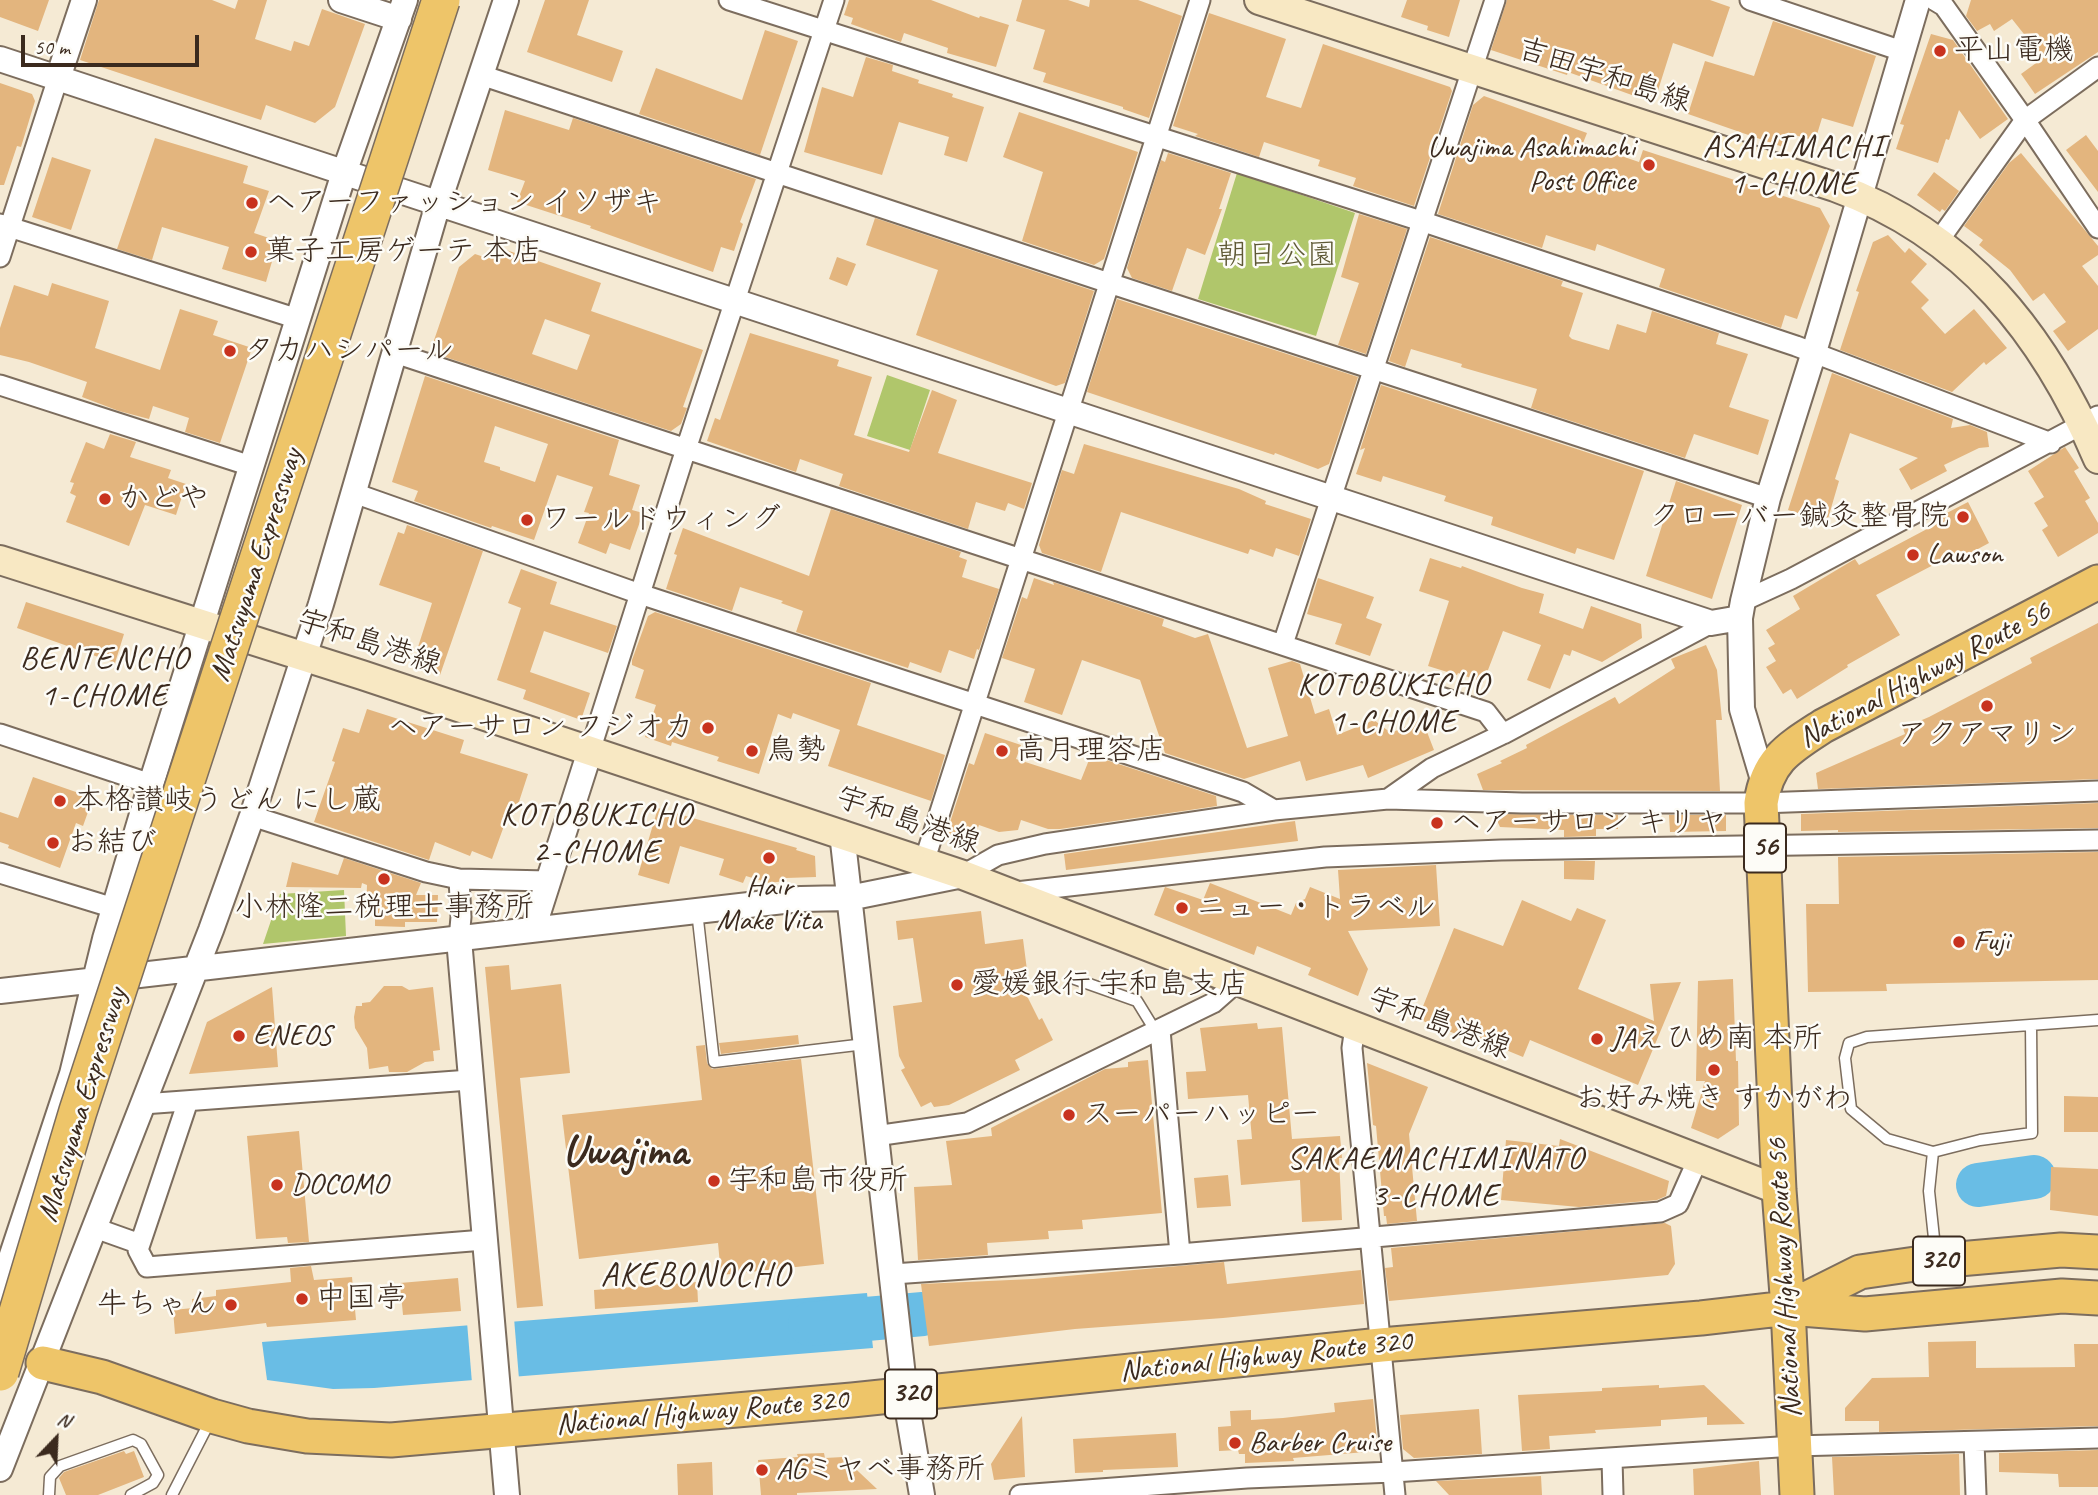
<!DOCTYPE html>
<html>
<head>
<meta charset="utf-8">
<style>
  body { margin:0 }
  #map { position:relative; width:2098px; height:1495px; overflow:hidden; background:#f5ead4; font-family:Caveat,sans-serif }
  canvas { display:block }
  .north { position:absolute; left:21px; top:1404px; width:70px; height:70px; -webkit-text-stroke:5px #fdfcf7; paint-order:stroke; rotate:23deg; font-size:19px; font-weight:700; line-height:28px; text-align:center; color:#3b2a1e }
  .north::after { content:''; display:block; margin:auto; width:24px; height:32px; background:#3b2a1e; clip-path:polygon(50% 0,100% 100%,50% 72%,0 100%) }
  .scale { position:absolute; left:21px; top:35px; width:178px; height:32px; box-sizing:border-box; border:4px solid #3b2a1e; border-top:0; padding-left:9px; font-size:21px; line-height:24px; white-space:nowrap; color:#3b2a1e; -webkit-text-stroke:5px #fdfcf7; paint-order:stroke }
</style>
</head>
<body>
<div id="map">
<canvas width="2098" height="1495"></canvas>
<div class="north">N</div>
<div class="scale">50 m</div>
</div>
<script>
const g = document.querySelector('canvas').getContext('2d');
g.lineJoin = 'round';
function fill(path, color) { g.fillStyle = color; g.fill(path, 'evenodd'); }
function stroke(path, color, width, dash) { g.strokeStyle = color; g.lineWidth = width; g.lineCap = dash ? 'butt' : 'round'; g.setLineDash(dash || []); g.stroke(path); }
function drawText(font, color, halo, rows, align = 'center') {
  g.font = font + ' Caveat,"Klee One",sans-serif'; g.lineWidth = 5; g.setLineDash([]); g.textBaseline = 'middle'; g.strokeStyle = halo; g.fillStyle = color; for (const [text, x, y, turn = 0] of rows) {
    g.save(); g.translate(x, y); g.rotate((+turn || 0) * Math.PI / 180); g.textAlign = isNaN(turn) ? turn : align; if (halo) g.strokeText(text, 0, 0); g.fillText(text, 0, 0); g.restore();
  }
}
fill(new Path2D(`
  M1237,173L1355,213L1316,336L1198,299Z
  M887,375L930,390L910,450L867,436Z
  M344,890L346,936L263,944L280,894Z`), '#b0c66b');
fill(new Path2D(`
  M867,1293L873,1348L374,1388L333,1389L267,1380L262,1342Z`), '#69bde5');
fill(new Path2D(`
  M514,1318L519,1379L472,1383L467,1322Z`), '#f5ead4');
stroke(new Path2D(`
  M1978,1185L2034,1177
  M810,1324L923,1314`), '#69bde5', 44);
fill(new Path2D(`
  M0,0H49L38,31L0,17Z
  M99,0H212L235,9L238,0H267L255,39L291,51L294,41L309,46L322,9L365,24L335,107L315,123L266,105L261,120L80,60Z
  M545,0H589L577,35L623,51L612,82L527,52Z
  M849,0H931L979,18L980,16L1009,25L996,67L947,53L948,48L904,33L901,42L851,24L853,18L844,15Z
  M1022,0H1068L1089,7L1090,0H1138L1182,16L1149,118L1123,109V107L1043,82L1046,73L1033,69L1045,30L1016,21Z
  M1407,0H1460L1449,37L1427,30L1428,26L1401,17Z
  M1507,0H1710L1730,7L1713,57L1673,43L1654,103L1568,72L1567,75L1491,50Z
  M1971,0H2098V52L2035,94L2021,74L2043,58L2012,19L1994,31L1990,24L1977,31L1966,16Z
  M1209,13L1286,39L1266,97L1301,108L1323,44L1450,87L1452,91L1414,206L1353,186L1356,178L1318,166L1320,160L1264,142L1259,157L1195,136L1198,134L1173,126Z
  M1773,21L1876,56L1853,127L1822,118L1815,141L1788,133L1783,147L1688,114L1705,61L1754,76Z
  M765,30L798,41L760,155L639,114L656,68L742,100Z
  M1931,34L1953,40L2008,119L1980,139L1959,110L1949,140L1946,139L1938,163L1896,149L1904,125L1900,124Z
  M866,57L893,65L892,71L919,80L918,83L953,94L952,97L984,107L967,162L944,155L949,137L899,122L882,175L804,152L822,87L853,97Z
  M0,83L32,94L35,101L21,147L17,146L4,185H0Z
  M1484,96L1587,133L1583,143L1639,162L1643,150L1820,208L1830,226L1797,319L1785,315L1781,328L1659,287L1665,269L1597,244L1595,251L1546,235L1542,248L1438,214L1473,105Z
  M505,110L569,130L573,118L756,179L740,222L743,224L734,251L721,247L713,272L590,228L591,226L517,202L525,181L488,170Z
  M1019,112L1138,152L1104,259L1094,265L1022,241L1043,172L1003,157Z
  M2086,135L2098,151V192L2066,150Z
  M155,138L248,166L243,183L269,191L254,233L278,241L266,282L222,269L229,247L162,227L152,260L117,249Z
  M1168,153L1231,173L1219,209H1222L1205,255L1187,248L1172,291L1132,278L1127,268L1161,160L1165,162Z
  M2021,153L2098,246V255L2082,266L2098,286V329L2068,351L2053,331L2066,322L2044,293L2033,301L2010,270L1979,245L1983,240L1964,226L2009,163Z
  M52,157L91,170L71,230L32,217Z
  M1934,172L1959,191L1945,211L1942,209L1940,212L1917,195Z
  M1359,214L1407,229L1366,354L1338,345L1359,283L1341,277Z
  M875,218L1094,291L1065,383L1056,386L916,335L938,270L866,245Z
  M1888,235L1905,253L1909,248L1927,264L1911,282L1929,300L1921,308L1945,334L1974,309L2007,348L1986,365L1984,362L1952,392L1840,350L1859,292L1856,291L1873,242Z
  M1430,237L1563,281L1561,286L1583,293L1569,336L1572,339L1609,350L1617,324L1646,333L1652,311L1719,333L1716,344L1748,354L1729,407L1769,420L1758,455L1694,434L1685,458L1531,408L1537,389L1461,367L1462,364L1411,349L1405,367L1389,361Z
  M492,245L601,283L591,311L703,350L683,407L687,408L681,424L671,431L430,352L459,267L475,254L487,258ZM545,319L590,335L577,370L532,354Z
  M837,257L856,264L847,286L829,279Z
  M52,283L109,301L95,348L160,370L180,309L218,321L213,335L252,348L220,443L185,432L189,418L153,406L149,419L119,411L82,397L87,382L29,362L0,355V328L14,285L48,296Z
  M1117,299L1358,377L1329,464L1318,469L1275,453L1274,455L1087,392Z
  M750,333L839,360L837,366L872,377L854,435L909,452L932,390L957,400L938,453L1032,483L1024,509L1008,503L1005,511L976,502L968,529L839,486L843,474L800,459L796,472L707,441L715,418L720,420Z
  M1832,373L1953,419L1951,428L1970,425L1987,432L1989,447L1979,448L1944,465L1947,471L1911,490L1899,469L1918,458L1850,433L1835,479L1839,481L1827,522L1788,510Z
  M425,376L619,440L609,475L640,485L632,510L643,513L630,550L610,543L606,554L578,543L589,513L584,512L593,487L557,475L534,540L492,526L491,528L414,501L418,491L392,482ZM495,426L548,444L535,482L500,470V467L484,462Z
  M1381,385L1644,471L1614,560L1577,548L1575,554L1491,525L1493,517L1444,501L1446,496L1383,476L1381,482L1356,474L1365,448L1360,450Z
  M110,434L136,442L130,457L171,470L168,478L186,484L176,515L145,505L129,546L66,522L76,496L70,493L74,483L70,482L86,442L104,449Z
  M1084,444L1239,489L1266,501L1265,504L1311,519L1299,556L1276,548L1273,557L1250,549L1248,554L1121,512L1101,572L1042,553L1039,545L1062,470L1074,474Z
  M2065,447L2079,468L2074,471L2090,498L2085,501L2098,523V533L2058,557L2042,530L2048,526L2034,503L2044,497L2028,471Z
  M1676,481L1742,505L1712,599L1646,576Z
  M1968,502L1989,543L1963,557L1960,551L1876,595L1900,635L1847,665L1848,667L1797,699L1791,689L1783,694L1766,667L1776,661L1768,648L1775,644L1766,630L1800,609L1793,596L1855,559L1859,565L1944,520L1941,516Z
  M831,509L961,552L959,557L967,560L962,577L999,589L979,650L977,649L974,659L949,650L941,673L910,662L908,668L796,632L803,611L781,603L783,601L740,587L732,611L666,589L677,555L674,554L683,528L809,576Z
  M407,525L483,551L440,675L412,666L432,603L379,585L398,532L404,534Z
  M1430,558L1461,568L1462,566L1522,588L1544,594L1539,613L1583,629L1591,606L1641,624L1642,638L1602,662L1572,650L1570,656L1564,654L1550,689L1527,680L1541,645L1503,631L1483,683L1458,673L1457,675L1428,666L1449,601L1419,591Z
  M521,569L557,582L550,604L617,626L608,653L544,631L530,672L590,693L581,720L523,699L526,690L497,680L521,608L508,603Z
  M1034,578L1054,585L1053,582L1164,619L1162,626L1195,638L1208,634L1247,748L1288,736L1268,668L1292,661L1300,664L1315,714L1329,709L1337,735L1374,720L1391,733L1422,719L1434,750L1368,778L1363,765L1306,781L1300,761L1244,779L1165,753L1140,680L1082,660L1062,715L1024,702L1035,669L1002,658L1022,597L1027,599Z
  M1318,578L1374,597L1366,618L1382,624L1370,656L1335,644L1342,624L1307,614Z
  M26,602L124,634L115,663L17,628Z
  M655,612L871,683L857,725L945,755L931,801L828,766L840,730L793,713L791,719L778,714L759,774L717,761L719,757L672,742L671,746L645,737L656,705L635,698L644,670L632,665V660L648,616Z
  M2098,623V779L1818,789L1816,773L1905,734L1903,728L1929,717L2032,663L2030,658Z
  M1706,645L1717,670L1722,720H1716L1720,791L1483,790L1477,774L1502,763L1500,761L1527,748L1526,745L1615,697L1619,704L1675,668L1671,659Z
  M367,709L464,740L460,753L528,774L515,814L509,812L492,859L472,851L470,856L435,842L429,860L314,822L335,762L332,761L343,728L359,733Z
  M985,733L1021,745L1016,759L1081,780L1091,755L1216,796L1217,806L1060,829H1048L1021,820L1018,830L999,832L979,825L975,836L957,842L945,838L969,763L974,765Z
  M33,777L93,798L83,826L76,823L60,868L8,848L9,845L0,842V812L18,818Z
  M2098,803V828L1838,832V830L1801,831V814Z
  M658,808L797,848L796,850L815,856L816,877L786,878L785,881L769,883L746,876L743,883L719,875L724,859L680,846L669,884L638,875Z
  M1494,814L1618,815V829H1596V836L1564,837V830L1500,827Z
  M1669,815H1726V831L1670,832Z
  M1295,821L1298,841L1066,870L1064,854Z
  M2098,852V980L1886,984L1887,991L1808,992L1806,904H1839L1838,857Z
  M344,858L421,883L416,895H438L437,922H405V927L375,926V914H366L367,885L362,883L361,888L286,887L292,862L338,875Z
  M1564,861H1595L1594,880L1564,879Z
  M1436,865L1440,926L1348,931L1368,969L1358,996L1308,975L1311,968L1257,946L1254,955L1154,915L1165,887L1203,900L1210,883L1291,915L1296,903L1305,899L1310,887L1340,899L1338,870Z
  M1522,900L1571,921L1577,908L1606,920L1578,989L1654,1021L1650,984L1681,982L1638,1085L1530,1040L1523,1057L1462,1032L1461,1036L1418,1019L1454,928L1503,946Z
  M981,911L985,944L1023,939L1028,978L1020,982L1039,1020L1042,1018L1053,1040L1015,1060L1020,1070L949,1105L934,1107L931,1102L921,1107L901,1070L905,1068L899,1056L893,1006L922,1002L913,938L898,940L896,921Z
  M509,965L511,990L561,984L570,1073L520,1078L543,1306L517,1308L485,967Z
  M1733,979L1736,1061H1738L1739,1125L1718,1139L1691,1128L1705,1081H1696L1698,981Z
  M384,986H402L409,990L433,987L440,1050L433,1051L434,1061L425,1062L407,1072H389L388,1066L369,1069L367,1048L355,1028L354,1017L356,1006H362V1003L370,1002Z
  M272,987L278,1067L189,1074L207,1022Z
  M1257,1023L1258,1029L1282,1027L1292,1139L1340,1136L1342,1158H1339L1342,1220L1302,1222L1300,1180L1241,1185L1237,1140L1252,1139L1248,1095L1188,1099L1186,1072L1206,1071L1200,1028Z
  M798,1035L799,1044L721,1054L719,1043Z
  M705,1045L707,1063L712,1069L801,1059L824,1264L721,1275L718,1243L579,1259L562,1115L702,1100L696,1046Z
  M1148,1060L1162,1213L1082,1220L1083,1229L1048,1231L1049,1239L987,1243L988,1255L918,1260L914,1187L952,1185L946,1141L992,1136L991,1128L1105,1069L1128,1067V1062Z
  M1367,1063L1428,1087L1409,1134L1417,1221L1387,1224L1386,1216H1384L1376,1126L1373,1125Z
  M2064,1096L2098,1097V1132H2064Z
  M299,1131L309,1242L288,1243L287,1237L256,1239L247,1136Z
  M1560,1139L1669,1181L1666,1196L1657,1200L1579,1207L1501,1200L1506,1140L1559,1146Z
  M2051,1167L2098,1169V1216L2050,1210Z
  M1228,1175L1231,1206L1197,1208L1194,1178Z
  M1665,1223L1671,1226L1675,1264L1668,1275L1389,1301L1385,1268L1393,1267L1391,1248Z
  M1224,1262L1227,1284L1361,1270L1364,1304L1223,1318L1075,1329L929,1346L921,1284L1033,1279Z
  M311,1266L314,1280L352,1277L356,1320L267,1327L266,1323L175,1334L173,1310L193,1308L192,1299L216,1296V1290L291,1282L290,1268Z
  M458,1278L461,1311L403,1315L400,1283Z
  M697,1282L698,1302L595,1309L594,1290Z
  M1976,1341V1368L2075,1367L2074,1344H2098V1426L1879,1432V1421H1845V1408L1872,1378L1929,1377L1928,1342Z
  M1659,1385V1388L1704,1385L1745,1424L1707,1425V1417L1661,1420V1426L1595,1430L1596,1433L1549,1436L1550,1449L1522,1451L1518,1395L1602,1391V1388Z
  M1373,1399L1378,1451L1293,1458L1294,1461L1245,1463V1454H1239L1238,1450L1219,1451L1218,1427L1231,1426L1230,1411L1251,1410V1420L1283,1418L1335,1412L1334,1403Z
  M1479,1409L1482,1454L1414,1458L1403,1449L1400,1415Z
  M1022,1416L1025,1477L994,1480L991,1464Z
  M1176,1433L1178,1467L1103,1470V1472L1075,1473L1073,1439Z
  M2098,1450V1487H2059L2058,1474L1999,1472V1453Z
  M124,1451L126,1454L134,1451L144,1477L98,1495H66L59,1478L64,1472Z
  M824,1453L825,1458L843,1457L877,1489L797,1493V1495H761L758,1460L798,1457L797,1454Z
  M1959,1454L1960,1495H1834L1832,1457Z
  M1759,1461L1761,1495H1694L1693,1469Z
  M712,1462L713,1495H678L677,1464Z
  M1541,1476L1542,1495H1449L1436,1481Z`), '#e3b57e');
const service = new Path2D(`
  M697,911L714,1062L865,1044
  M1072,978L1137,1001L1156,1032
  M1933,1152L1980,1140L2032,1133L2031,1025
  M1936,1257L1929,1191L1933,1152L1887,1139L1851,1109L1845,1058L1849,1043L1867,1037L2098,1020
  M49,1495L50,1477L60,1466L133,1440L141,1444L158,1475L153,1483L131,1495
  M172,1495L210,1421`);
const minor = new Path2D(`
  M729,0L1421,221L1796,346L2051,443
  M1750,0L1902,51
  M1934,0L1944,6L2025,120L2098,228
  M481,75L1109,283L1768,498
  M0,224L298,319
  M1937,243L2025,120L2098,67
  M0,257L58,78
  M395,353L1486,712L1503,734
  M0,385L251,466
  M354,493L640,594L1243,792L1274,810
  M1743,601L1791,579L2098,416
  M1283,644L1495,0
  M0,734L151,784
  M590,751L686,449L834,0
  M1388,799L1432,768L1503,734L1711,623
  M252,816L426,872L459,879L548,881
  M924,862L1200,0
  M0,873L114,908
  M963,875L998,855L1045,844L1274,810L1388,799L1522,803H1761L2098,791
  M1016,892L1325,857L1501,850L2098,840
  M459,939L461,917L459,879
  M1355,1027L1352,1048L1395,1495
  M1160,1030L1180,1254
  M188,1101L138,1250L147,1267L484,1240
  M143,1104L470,1080
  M875,1136L967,1123L1213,1003L1238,981
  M95,1228L140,1244
  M893,1274L1180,1254L1660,1212L1678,1204L1698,1159
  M1974,1442L1976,1495
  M1612,1459L1613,1495
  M1020,1495L1247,1478L1393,1472L1794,1446L2098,1438`);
const tertiary = new Path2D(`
  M341,0L399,19
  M0,59L1711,623L1740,618
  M58,78L84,0
  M1764,783L1742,709L1740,618L1743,601L1768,498L1814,352L1918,0
  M842,833L905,1394L922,1495
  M533,929L590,751
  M459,939L507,1495
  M0,991L801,899L849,898L963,875
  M0,1291L72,1074L105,939L151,784L344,173L405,0
  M0,1469L211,930L252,816L321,604L438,204L506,0`);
const secondary = new Path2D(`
  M1259,0L1835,187C1966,234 2045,335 2098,459
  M0,560L362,675L963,875L1779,1190`);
const trunk = new Path2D(`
  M1788,1308L1860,1272L1936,1261L2061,1250L2098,1252
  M43,1363L102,1377L212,1416L248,1426L307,1436L391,1440L852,1400L1381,1345L1701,1318L1788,1308L1865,1314L2062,1296L2098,1298
  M1797,1495L1788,1308L1779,1190L1761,803C1767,760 1789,748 1823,726L2098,582`);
stroke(service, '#7c6d5e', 13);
stroke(minor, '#7c6d5e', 23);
stroke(tertiary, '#7c6d5e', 28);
stroke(secondary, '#7c6d5e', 32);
stroke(trunk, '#7c6d5e', 37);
stroke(service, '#fff', 10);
stroke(minor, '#fff', 19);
stroke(tertiary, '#fff', 24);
stroke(secondary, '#f8e8c3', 28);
stroke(trunk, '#eec569', 33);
const motorwayBridge = new Path2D(`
  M0,1372L78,1111L441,0`);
stroke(motorwayBridge, '#7c6d5e', 40, []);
stroke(motorwayBridge, '#eec569', 37);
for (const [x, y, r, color] of [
  [1940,51,7,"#c8321e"],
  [1649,165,7,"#c8321e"],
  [252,203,7,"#c8321e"],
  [251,252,7,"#c8321e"],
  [230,351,7,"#c8321e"],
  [105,499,7,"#c8321e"],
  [1963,517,7,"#c8321e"],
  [527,520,7,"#c8321e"],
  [1913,555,7,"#c8321e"],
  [1987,706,7,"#c8321e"],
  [708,728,7,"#c8321e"],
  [752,751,7,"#c8321e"],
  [1002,751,7,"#c8321e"],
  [60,801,7,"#c8321e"],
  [1437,823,7,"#c8321e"],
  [53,843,7,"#c8321e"],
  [769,858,7,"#c8321e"],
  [384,879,7,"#c8321e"],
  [1182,908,7,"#c8321e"],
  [1959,942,7,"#c8321e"],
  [957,985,7,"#c8321e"],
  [239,1036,7,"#c8321e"],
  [1597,1039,7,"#c8321e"],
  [1714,1070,7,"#c8321e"],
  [1069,1115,7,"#c8321e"],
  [714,1181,7,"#c8321e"],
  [277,1185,7,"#c8321e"],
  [302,1299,7,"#c8321e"],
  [231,1305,7,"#c8321e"],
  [1235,1443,7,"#c8321e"],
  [762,1470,7,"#c8321e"]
]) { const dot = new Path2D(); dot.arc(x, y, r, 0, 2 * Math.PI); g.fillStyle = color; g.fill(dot); stroke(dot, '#fdfcf7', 2.5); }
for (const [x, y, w] of [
  [1765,848,42],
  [1939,1261,52],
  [911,1394,52]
]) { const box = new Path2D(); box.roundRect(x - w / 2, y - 24.5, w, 49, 5); g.fillStyle = '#fdfcf7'; g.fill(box); stroke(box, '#3b2a1e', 2); }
drawText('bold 28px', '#3b2a1e', null, [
  ["56",1765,848],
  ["320",1939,1261],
  ["320",911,1394]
]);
drawText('30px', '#3b2a1e', '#fdfcf7', [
  ["平山電機",1954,51],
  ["Uwajima Asahimachi",1635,148,"right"],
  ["Post Office",1635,182,"right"],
  ["ヘアーファッション イソザキ",266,203],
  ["菓子工房ゲーテ 本店",265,252],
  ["タカハシパール",244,351],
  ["かどや",119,499],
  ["クローバー鍼灸整骨院",1949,517,"right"],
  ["ワールドウィング",541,520],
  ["Lawson",1927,555],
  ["ヘアーサロン フジオカ",694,728,"right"],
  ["アクアマリン",1987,735,"center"],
  ["鳥勢",766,751],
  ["高月理容店",1016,751],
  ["本格讃岐うどん にし蔵",74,801],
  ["ヘアーサロン キリヤ",1451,823],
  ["お結び",67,843],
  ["Hair",769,887,"center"],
  ["Make Vita",769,921,"center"],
  ["小林隆二税理士事務所",384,908,"center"],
  ["ニュー・トラベル",1196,908],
  ["Fuji",1973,942],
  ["愛媛銀行 宇和島支店",971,985],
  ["ENEOS",253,1036],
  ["JAえひめ南 本所",1611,1039],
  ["お好み焼き すかがわ",1714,1099,"center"],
  ["スーパーハッピー",1083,1115],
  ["宇和島市役所",728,1181],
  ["DOCOMO",291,1185],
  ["中国亭",316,1299],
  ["牛ちゃん",217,1305,"right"],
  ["Barber Cruise",1249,1443],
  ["AGミヤベ事務所",776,1470]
], 'left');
drawText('30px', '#3b2a1e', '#fdfcf7', [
  ["吉田宇和島線",1604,76,18],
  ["Matsuyama Expressway",257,565,-72],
  ["宇和島港線",369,643,18],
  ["National Highway Route 56",1925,675,-28],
  ["宇和島港線",908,821,19],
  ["宇和島港線",1439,1024,21],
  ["Matsuyama Expressway",83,1105,-73],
  ["National Highway Route 56",1785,1278,-93],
  ["National Highway Route 320",1266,1357,-6],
  ["National Highway Route 320",702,1413,-5]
]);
drawText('30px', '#5e5935', '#fdfcf7', [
  ["朝日公園",1277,256]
]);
g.letterSpacing = '2px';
drawText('32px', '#3b2a1e', '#fdfcf7', [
  ["ASAHIMACHI",1794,148],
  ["1-CHOME",1794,185],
  ["BENTENCHO",105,660],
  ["1-CHOME",105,697],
  ["KOTOBUKICHO",1394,686],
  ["1-CHOME",1394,723],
  ["KOTOBUKICHO",597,816],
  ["2-CHOME",597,853],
  ["SAKAEMACHIMINATO",1436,1160],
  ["3-CHOME",1436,1197]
]);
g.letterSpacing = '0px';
g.letterSpacing = '2px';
drawText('33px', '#3b2a1e', '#fdfcf7', [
  ["AKEBONOCHO",696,1276]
]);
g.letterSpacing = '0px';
drawText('bold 44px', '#3b2a1e', '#fdfcf7', [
  ["Uwajima",625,1153]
]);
</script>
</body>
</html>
